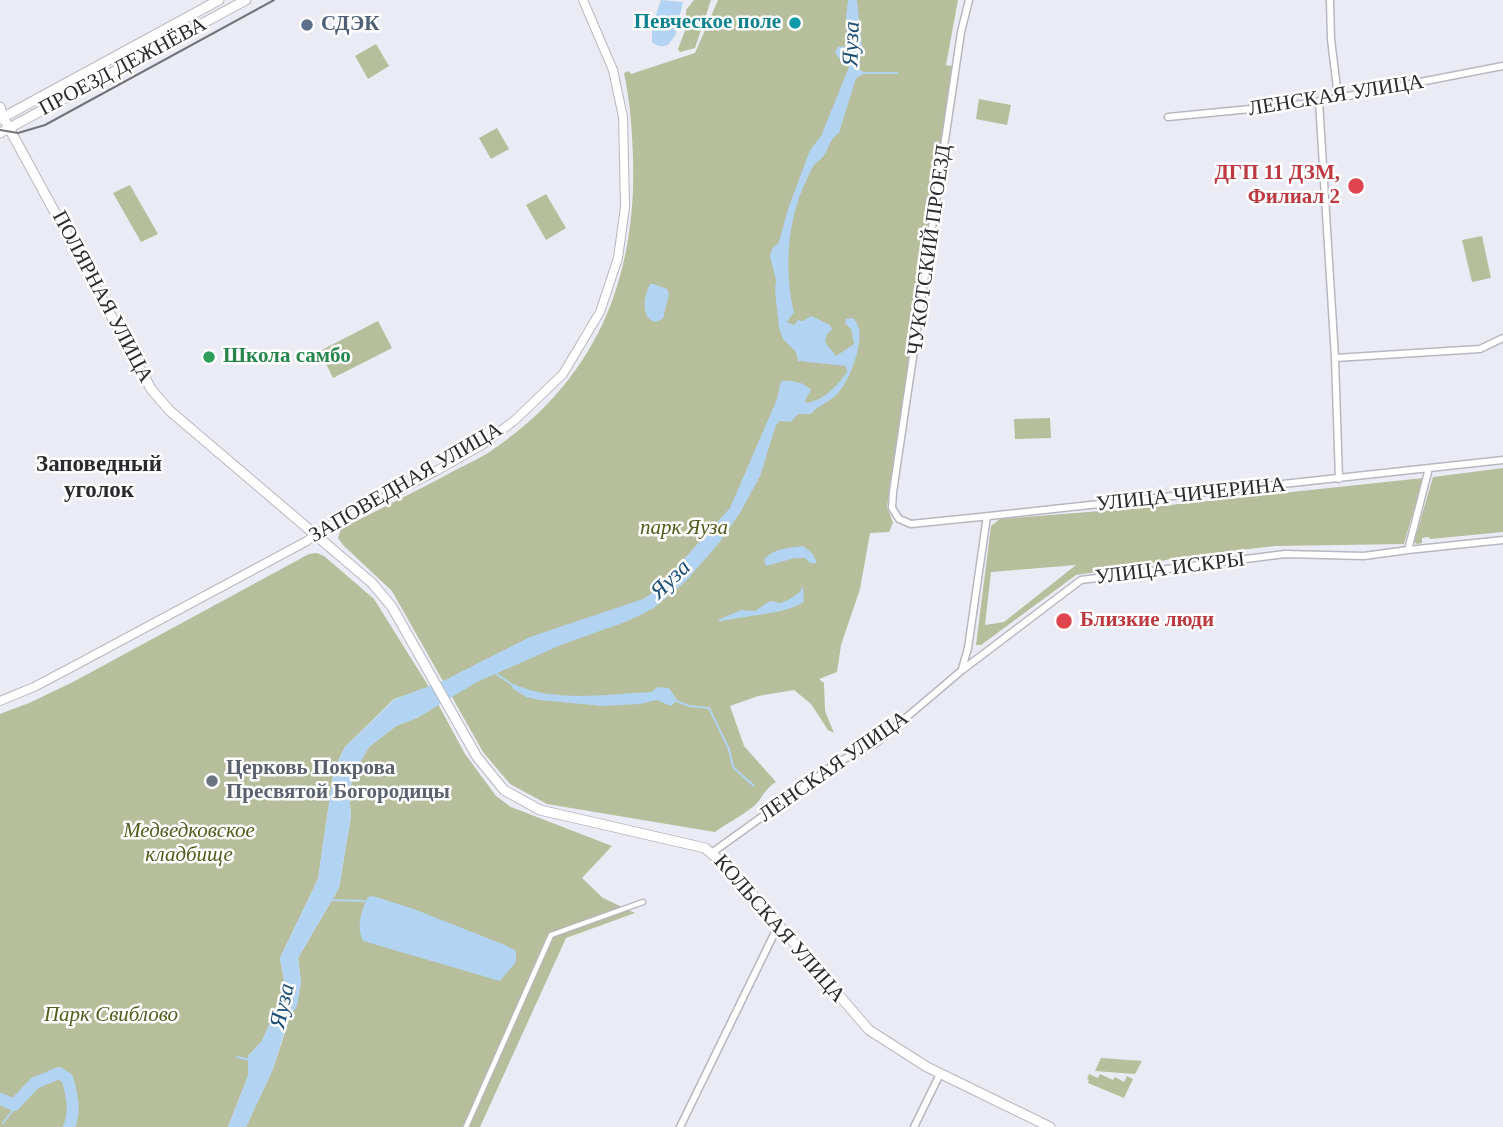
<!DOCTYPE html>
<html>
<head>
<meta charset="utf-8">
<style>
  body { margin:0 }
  canvas { display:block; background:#eaebf4 }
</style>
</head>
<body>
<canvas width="1503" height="1127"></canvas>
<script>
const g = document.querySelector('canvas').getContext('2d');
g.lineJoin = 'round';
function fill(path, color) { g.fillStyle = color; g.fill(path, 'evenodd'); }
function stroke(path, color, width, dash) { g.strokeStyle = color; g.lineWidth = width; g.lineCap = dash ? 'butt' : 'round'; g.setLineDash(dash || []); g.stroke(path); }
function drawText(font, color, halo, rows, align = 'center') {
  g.font = font + ' "Times New Roman",serif'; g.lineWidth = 5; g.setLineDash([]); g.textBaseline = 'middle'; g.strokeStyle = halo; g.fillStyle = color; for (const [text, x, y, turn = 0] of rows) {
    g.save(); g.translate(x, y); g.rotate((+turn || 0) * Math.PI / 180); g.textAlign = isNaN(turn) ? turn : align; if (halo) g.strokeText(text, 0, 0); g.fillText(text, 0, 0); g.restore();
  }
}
fill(new Path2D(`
  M694,0H711L695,48L680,52L678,49L686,28V10Z
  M718,0H958L946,65L952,66L887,507L893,523L889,532L870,533L860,589L841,645L837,672L819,679L824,683L825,711L834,733L828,730L811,704L794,690L758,696L730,706L744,746L776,782C764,789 762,799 754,806C742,816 727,823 715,832L547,804L510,784L483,752L392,591L343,545L338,538L341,529C374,512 408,495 441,478C456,469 473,462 488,453C594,383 637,282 633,157C632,128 630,101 624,73L629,71L631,74L695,53Z
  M376,44L389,66L368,79L355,56Z
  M979,99L1011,105L1007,125L976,119Z
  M497,128L509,149L491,159L479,138Z
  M130,185L158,234L141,242L113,193Z
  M546,194L566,228L546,240L526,205Z
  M1482,236L1491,278L1472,282L1462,240Z
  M378,321L392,348L333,378L320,351Z
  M1050,418L1051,438L1015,439L1014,419Z
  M1503,468V532L1430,539L1429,537L1422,538V543L1417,544L1414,542L1433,477Z
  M1423,478L1404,544L1275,546L1179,557L1144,565L1076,575L981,645H976L991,526L1000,519L1151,507ZM1076,565L1004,622L985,625L991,572Z
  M317,553L324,556L374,599L429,687L394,699L345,747L334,769L318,879L280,958L284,980L281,997L262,1041L248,1056V1076L228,1127H0V714L29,703L73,682L309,554Z
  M438,704L465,754L496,796L511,807L612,846L582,878L603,898L635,913L566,938L480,1127H246L273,1069L301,983L298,958L339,888L351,816L349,792L355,771L369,747L396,726L417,718Z
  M1101,1058L1142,1061L1135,1074L1095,1071Z
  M1089,1074L1098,1078L1100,1074L1113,1080L1115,1077L1124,1082L1127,1076L1133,1079L1124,1098L1088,1083L1089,1080L1087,1079Z`), '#b7be9b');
fill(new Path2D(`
  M661,0L683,2L675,36L668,45C661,47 658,47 652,42C651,26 656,15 661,0Z
  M848,0H857L862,47L859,69L865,73L856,78L839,133C828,140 829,151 821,159C820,160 818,161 817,162C812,166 809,175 806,181C787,220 784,271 794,312L787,322L794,325L798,320L803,321L811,316L830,325L832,330L827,334L825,342L836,356L854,344L851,329L845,323L846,319L854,318C856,322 858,325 859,328C863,346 848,387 833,398C824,405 820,404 811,414H798L791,422L780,421L776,425L760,476L740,513L719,543L686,581L654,608L628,621L561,645L477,682L417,718L396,726L369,747L355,771L349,792L351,816L339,888L298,958L301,983L297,1007L289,1016L273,1069L246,1127H228L248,1076V1056L262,1041L281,997L284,980L280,958L318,879L334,769L345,747L395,699L443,681L530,637L643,599L654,592L730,508L777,399L781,381C791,380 804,382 811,390L805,400L806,403C825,400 836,387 847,372L846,366L798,361L796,352L783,339L779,328L775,290L776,280L770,256L772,249L779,242L788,209L810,150L821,136L849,67L839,58L835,52L838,47L848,46L846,17Z
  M650,284H654L667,289L669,294L663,319L655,322C640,317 644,296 650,284Z
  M803,546L813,554L817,563H810L805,558H795L766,566L764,559C775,548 788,548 803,546Z
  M803,586L804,602C784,615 743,615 718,622L720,619L741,610L755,611L770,601L780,603L790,599L800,592Z
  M514,684C554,703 607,694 651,692L658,687L669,688L677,700L671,706L656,700L640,704L603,706L539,700L526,697L512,688Z
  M373,896L414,909L505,945L516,951V962L500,981L363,941C356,927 361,911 368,897Z`), '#b2d3f1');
stroke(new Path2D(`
  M865,73H897
  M495,673L514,686
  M674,700L689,706L709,708L729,749L733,767L754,786
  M331,900L365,901
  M237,1057L250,1060
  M3,1123L13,1110L14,1105`), '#b2d3f1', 2);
stroke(new Path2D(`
  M1,1099L14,1105L35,1083L59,1073L67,1078C72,1093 76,1111 69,1127`), '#b2d3f1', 12);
const pedestrian = new Path2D(`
  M466,1127L551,935L643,902`);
const minor = new Path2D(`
  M969,0L961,32L893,492L892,508L899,519L911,524L980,517L1503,460
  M1330,0L1331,39L1338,97
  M1319,101L1335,358L1339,479
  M1168,117L1312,103L1503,66
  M1335,358L1480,349L1503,338
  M1429,468L1408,550L1503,540
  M962,669L968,648L987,516
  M713,852L838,762L875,744L961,671L1081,580L1285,554L1364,556L1408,550
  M680,1127L778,926
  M914,1127L940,1074`);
const tertiary = new Path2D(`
  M0,701L34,687L72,667L307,541L327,527L436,471L482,445L515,420L563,374L600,312L618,258L625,207L623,117L613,70L583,0`);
const secondary = new Path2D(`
  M0,107L3,117L151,389L170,411L372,583L392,607L477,757L504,790L540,810L705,848L733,872L869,1030L927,1067L1050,1127
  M0,119L219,0
  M0,133L246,0`);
stroke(pedestrian, '#b7b7c0', 7);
stroke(minor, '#b7b7c0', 9);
stroke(tertiary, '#b7b7c0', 10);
stroke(secondary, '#b7b7c0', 11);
stroke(pedestrian, '#fff', 4.5);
stroke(minor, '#fff', 6);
stroke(tertiary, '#fff', 8);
stroke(secondary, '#fff', 9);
stroke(new Path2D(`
  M0,130L18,133L45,125L274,0`), '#737479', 2);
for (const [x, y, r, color] of [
  [795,23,7,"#0f9aa8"],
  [307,25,7,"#5c6f8a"],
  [1356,186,9,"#e0444e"],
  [209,357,7,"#2e9e5b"],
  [1064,621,9,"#e0444e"],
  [212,781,7,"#6b7280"]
]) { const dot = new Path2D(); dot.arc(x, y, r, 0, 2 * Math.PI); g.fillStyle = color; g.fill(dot); stroke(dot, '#fff', 2.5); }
drawText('bold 21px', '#0d838f', '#fff', [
  ["Певческое поле",781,23]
], 'right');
drawText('bold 21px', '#4e5e75', '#fff', [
  ["СДЭК",321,25]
], 'left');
drawText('21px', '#292a2d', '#fff', [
  ["ПРОЕЗД ДЕЖНЁВА",123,67,-28],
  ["ЛЕНСКАЯ УЛИЦА",1336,96,-9],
  ["ЧУКОТСКИЙ ПРОЕЗД",930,250,-82],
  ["ПОЛЯРНАЯ УЛИЦА",102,297,62],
  ["ЗАПОВЕДНАЯ УЛИЦА",406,483,-30],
  ["УЛИЦА ЧИЧЕРИНА",1191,495,-6],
  ["УЛИЦА ИСКРЫ",1170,569,-7],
  ["ЛЕНСКАЯ УЛИЦА",834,767,-35],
  ["КОЛЬСКАЯ УЛИЦА",779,929,49]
]);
drawText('bold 21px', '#be3a42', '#fff', [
  ["ДГП 11 ДЗМ,",1340,174],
  ["Филиал 2",1340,198],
  ["Близкие люди",1080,621,"left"]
], 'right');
drawText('bold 21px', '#27864d', '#fff', [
  ["Школа самбо",223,357]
], 'left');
drawText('italic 21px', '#535b1d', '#fff', [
  ["парк Яуза",684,528],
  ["Медведковское",189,831],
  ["кладбище",189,855],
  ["Парк Свиблово",111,1015]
]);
drawText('bold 21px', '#5b616d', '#fff', [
  ["Церковь Покрова",226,769],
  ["Пресвятой Богородицы",226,793]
], 'left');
drawText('italic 23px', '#1b4d75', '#fff', [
  ["Яуза",852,44,-88],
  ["Яуза",671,580,-44],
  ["Яуза",283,1006,-77]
]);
drawText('bold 23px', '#292a2d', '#fff', [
  ["Заповедный",99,465],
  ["уголок",99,491]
]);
</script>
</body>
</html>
